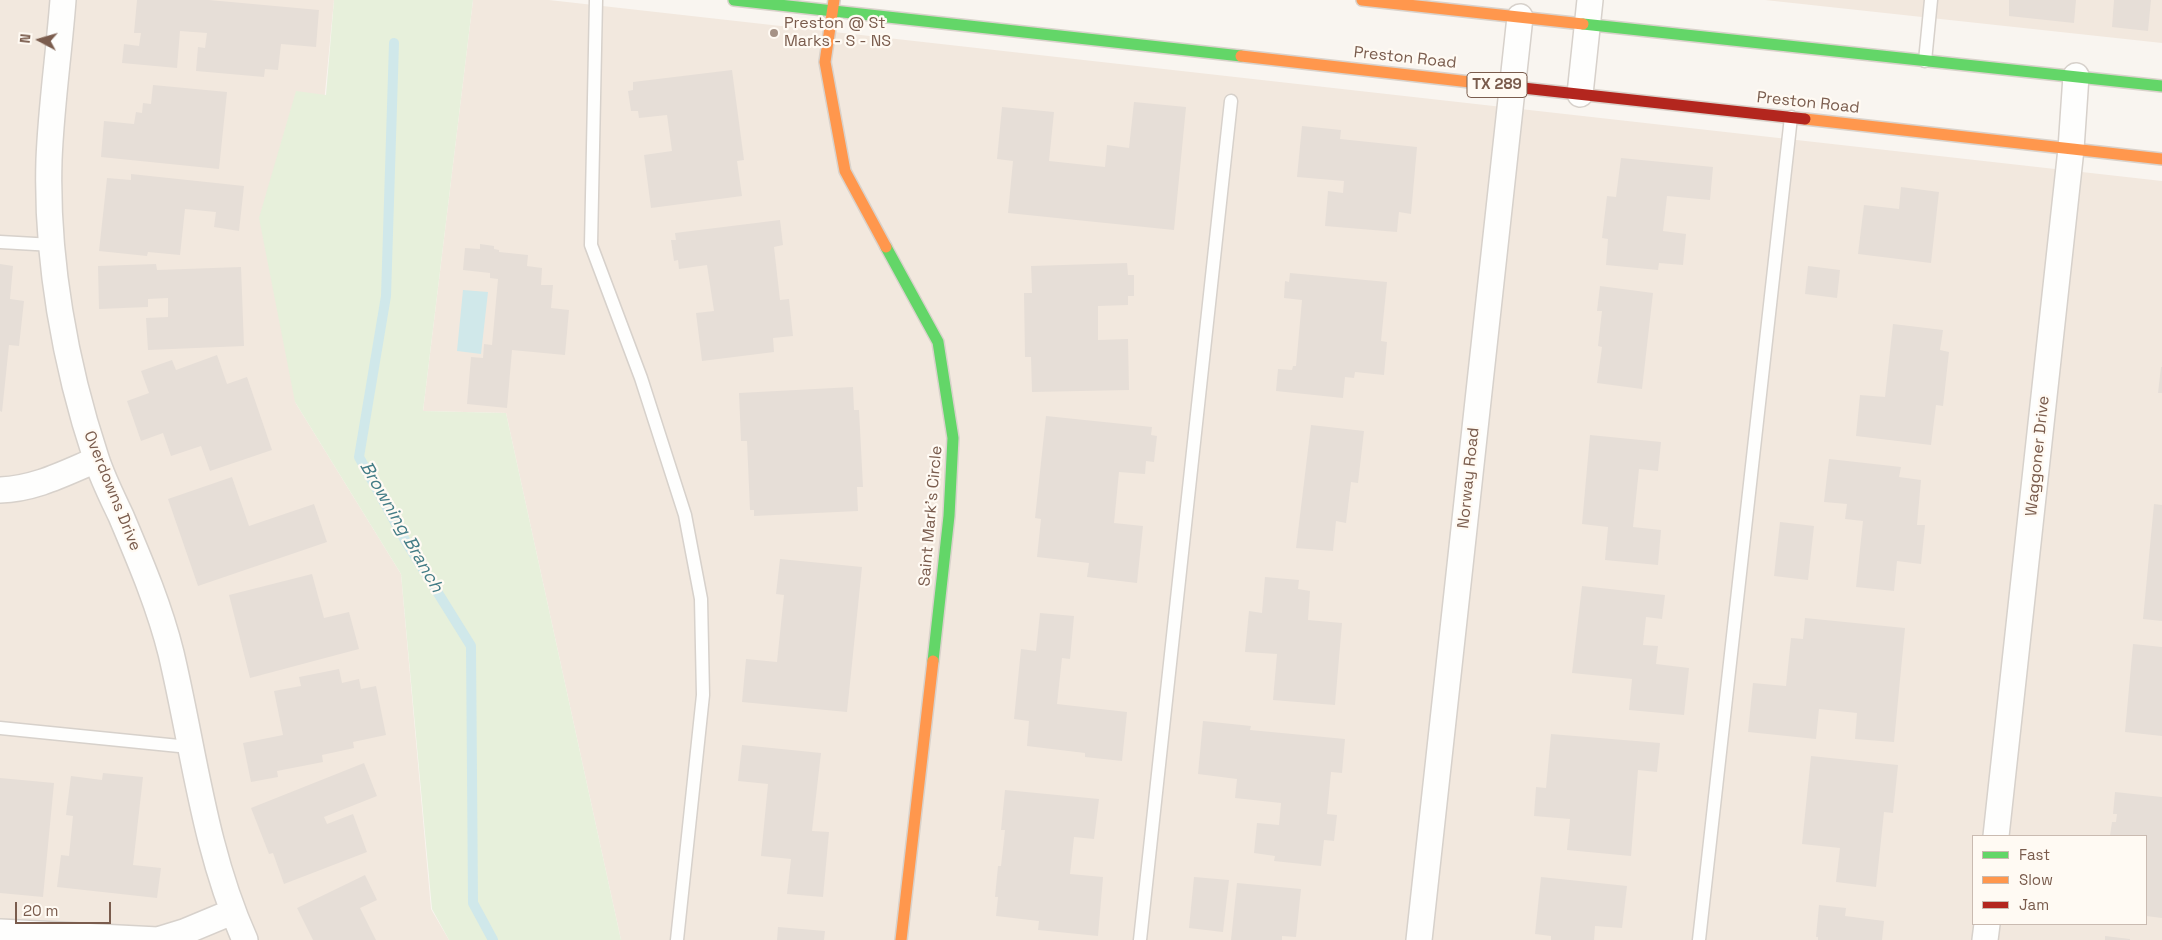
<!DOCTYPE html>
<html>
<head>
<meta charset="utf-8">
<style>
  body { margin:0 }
  #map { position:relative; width:2162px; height:940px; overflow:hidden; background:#f9f5f0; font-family:"Space Grotesk",sans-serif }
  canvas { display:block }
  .legend { position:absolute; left:1972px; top:835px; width:175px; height:90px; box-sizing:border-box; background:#fffaf3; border:1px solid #cabbb1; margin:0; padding:6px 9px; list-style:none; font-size:15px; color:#7a5c4d }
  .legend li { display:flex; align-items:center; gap:10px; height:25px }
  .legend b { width:25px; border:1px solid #cabbb1 }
  .north { position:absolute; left:15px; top:15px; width:50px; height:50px; -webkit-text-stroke:4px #fffaf3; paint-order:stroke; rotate:276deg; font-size:14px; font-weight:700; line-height:20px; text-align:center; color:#7a5c4d }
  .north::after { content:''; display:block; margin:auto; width:18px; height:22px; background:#7a5c4d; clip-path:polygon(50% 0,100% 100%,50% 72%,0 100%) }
  .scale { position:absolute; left:15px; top:902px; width:96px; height:22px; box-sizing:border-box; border:2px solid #7a5c4d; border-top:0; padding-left:6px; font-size:15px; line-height:18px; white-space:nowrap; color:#7a5c4d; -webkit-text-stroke:4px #fffaf3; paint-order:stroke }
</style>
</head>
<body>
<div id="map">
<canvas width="2162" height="940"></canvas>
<ul class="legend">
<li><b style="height:6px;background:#63d668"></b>Fast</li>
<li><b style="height:6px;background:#ff974d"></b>Slow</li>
<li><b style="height:6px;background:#b3261e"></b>Jam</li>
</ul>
<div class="north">N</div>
<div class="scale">20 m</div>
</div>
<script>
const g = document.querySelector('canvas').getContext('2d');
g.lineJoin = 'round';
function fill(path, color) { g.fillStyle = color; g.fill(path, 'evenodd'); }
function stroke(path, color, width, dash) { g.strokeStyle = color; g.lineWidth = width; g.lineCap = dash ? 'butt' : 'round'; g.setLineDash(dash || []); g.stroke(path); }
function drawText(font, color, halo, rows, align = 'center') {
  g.font = font + ' "Space Grotesk",sans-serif'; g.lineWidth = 4.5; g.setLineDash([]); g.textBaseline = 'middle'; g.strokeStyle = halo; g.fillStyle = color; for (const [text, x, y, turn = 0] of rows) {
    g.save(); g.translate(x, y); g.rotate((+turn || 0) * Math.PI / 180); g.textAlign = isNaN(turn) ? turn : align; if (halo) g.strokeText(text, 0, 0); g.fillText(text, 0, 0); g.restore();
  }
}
fill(new Path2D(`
  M0,0H334L295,402L401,574L431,909L449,940H0Z
  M473,0H549L2162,181V940H621L506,413L423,411ZM1973,836H2146V924H1973Z
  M1765,0H2162V43Z`), '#f2e8de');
fill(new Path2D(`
  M334,0H473L423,411L506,413L621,940H449L432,909L401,574L295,402L259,218L296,91L326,95Z`), '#e7f0db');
fill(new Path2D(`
  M463,290L488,292L481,354L457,351Z`), '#d0e8ea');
stroke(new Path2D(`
  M394,43L386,296L359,457L405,540L471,646L473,903L493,940`), '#d0e8ea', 10);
fill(new Path2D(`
  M137,0H209L319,10L316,47L281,44L278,70L265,69L264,77L196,71L198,47L205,48L207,33L180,31L177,68L122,63L124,44L139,46L141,33H134Z
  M2009,0H2076L2074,23L2009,16Z
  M2114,0H2151L2148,31L2112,27Z
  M732,70L744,160L737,161L742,196L651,208L644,155L672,151L667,115L639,118L638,111H631L628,91L633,90V82Z
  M153,85L227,92L219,169L101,157L104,121L134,124L136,112L142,113L143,103L151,104Z
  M1134,102L1186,107L1174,230L1008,213L1013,161L997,159L1002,107L1054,112L1049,161L1105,167L1107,145L1129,148Z
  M1302,126L1341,130L1340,139L1417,147L1411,214L1399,212L1397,232L1325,226L1328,191L1343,193L1344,181L1297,177Z
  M1621,158L1713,167L1710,200L1667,196L1663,231L1686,234L1683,265L1659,263L1658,270L1606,265L1608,239L1602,238L1607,196L1616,197Z
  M131,174L244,186L239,231L214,227L216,212L185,209L180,255L148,252L147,256L99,251L107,178L131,180Z
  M1901,187L1939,192L1931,263L1858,254L1864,205L1899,209Z
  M780,220L783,245L774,247L780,300L789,299L793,336L773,338L774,352L702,361L696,313L714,311L707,265L679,269L678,260L674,261L671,240H676L675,233Z
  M480,244L494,246V249L499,250V252L528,255L527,266L542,268L541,285H553L551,308L569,310L565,355L512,350L507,408L467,404L471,357L483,358L484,344L492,345L498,279L490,278V273L463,270L465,248L480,249Z
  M1127,263L1128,275H1134V296H1128V305L1098,306V340L1128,339L1129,390L1032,392L1031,357H1025L1024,293H1032L1031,266Z
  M0,264L13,266L10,299L24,301L19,346L9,345L2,412L0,411Z
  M156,264L157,270L241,267L244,346L148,350L146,318L168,317V298L148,299V307L99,309L98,266Z
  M1808,266L1840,270L1837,298L1805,294Z
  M1290,273L1387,282L1381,341L1387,342L1384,375L1355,372L1354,378L1345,377L1343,398L1276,391L1278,369L1292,370L1293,366H1296L1302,300L1284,298L1285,281L1289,282Z
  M1600,286L1653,293L1642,389L1597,383L1602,347L1598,346L1602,311H1597Z
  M1893,324L1943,330L1940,350L1949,352L1943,406L1936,405L1931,445L1856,436L1860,395L1885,397Z
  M217,355L227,384L247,377L272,450L210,471L201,446L171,456L163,433L141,441L127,401L149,393L141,371L172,360L176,370Z
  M2161,367H2162V393H2158Z
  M853,387L854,410H859L863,487H857L858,511L754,516V510H750L747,441H741L739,393Z
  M1046,416L1152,427L1151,435L1157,436L1154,462L1146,461L1145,474L1119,472L1114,523L1143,526L1137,583L1087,577L1089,563L1037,557L1041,519L1035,518Z
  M1311,425L1364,431L1358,483L1351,482L1346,523L1336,521L1333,551L1296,548Z
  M1590,435L1661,442L1658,471L1639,469L1633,527L1661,530L1658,565L1605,560L1608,527L1582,524Z
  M1829,459L1901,467L1899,477L1921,480L1917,525H1925L1921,564L1897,561L1894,591L1856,587L1863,521L1845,519L1847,504L1824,502Z
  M232,477L249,526L314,504L327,542L198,586L168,499Z
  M2154,504L2162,505V621L2143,619Z
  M1780,522L1814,526L1808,580L1774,576Z
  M780,559L862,567L847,712L742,702L746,659L777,662L784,595L776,594Z
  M312,574L324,618L349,612L359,649L250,678L229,595Z
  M1265,577L1299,580L1298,589L1310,591L1308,620L1342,623L1335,705L1273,700L1277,654L1245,652L1249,611L1262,613Z
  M1582,586L1665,595L1662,619L1646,617L1643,645L1658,646L1656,664L1689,668L1684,715L1629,710L1632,679L1572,673Z
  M1040,613L1074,616L1070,659L1062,658L1057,704L1127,712L1122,761L1085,757V753L1027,746L1029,721L1014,719L1021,649L1036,651Z
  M1805,618L1905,628L1894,742L1855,739L1857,713L1819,709L1816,739L1748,732L1753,683L1786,686L1791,638L1803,639Z
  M2133,644L2162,647V736L2125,732Z
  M339,669L342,683L359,679L361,689L376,686L386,735L353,742L354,748L322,755L323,762L277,771L278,777L251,782L243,743L283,735L274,691L301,686L299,677Z
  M1203,721L1251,726L1250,730L1345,739L1342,773L1331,772L1327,814L1337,815L1334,841L1324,840L1321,866L1274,861L1275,856L1254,853L1257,823L1279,825L1281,803L1235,798L1237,779L1198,774Z
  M1551,734L1660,743L1657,772L1638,770L1631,856L1567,850L1570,819L1534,816L1536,787L1546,788Z
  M742,745L821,753L812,831L829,832L823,897L787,894L791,859L761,856L768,784L738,781Z
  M1811,756L1898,765L1893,813L1884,812L1876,887L1836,882L1840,848L1802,844Z
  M364,763L377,796L324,817L327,824L353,814L367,852L284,884L273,853L269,854L251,808Z
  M103,773L143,777L133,865L161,868L157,898L57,887L61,855L69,856L73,816L66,815L71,776L102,780Z
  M0,778L54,783L43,897L0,893Z
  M1005,790L1099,799L1094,839L1074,837L1070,874L1103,877L1098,936L1038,930L1039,921L996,916L998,897H995L998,866H1001L1005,830H1001Z
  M2115,792L2162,797V918L2146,916V836H2110L2112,822H2116L2117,814H2113Z
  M365,875L377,900L360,908L376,940H313L297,908Z
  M1194,877L1229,880L1223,932L1189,928Z
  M1541,877L1627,886L1622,928L1595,926L1594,940H1551V936L1535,934Z
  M1237,883L1301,889L1296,937L1282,936V940H1231Z
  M1819,905L1846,908L1845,916L1884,921L1882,940H1818V937H1816Z
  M778,927L825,931L824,940H777Z
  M2105,936L2130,939V940H2105Z`), '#e6ded7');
const lane = new Path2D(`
  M596,0L591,245L641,378L685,515L701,599L703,695L677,940
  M1925,61L1931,0
  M0,242L53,245
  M0,728L189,747
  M1140,940L1231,101
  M1699,940L1791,117`);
const street = new Path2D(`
  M63,0C59,53 51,107 49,160C46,258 65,365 96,458C102,477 112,497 121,516C140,561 159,605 171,653C194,750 204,849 245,940
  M1580,94L1590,0
  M0,490C35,489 65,473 96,460
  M1996,836L2071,149L2076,76
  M0,932L158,940L184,932L232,912
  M1419,940L1520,17
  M1985,940L1987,924`);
const fast = new Path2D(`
  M734,0L1241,56
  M1583,24L2162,86
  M886,247L938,342L953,438L949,516L933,661`);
const slow = new Path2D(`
  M834,0L825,62L845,171L886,247
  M1362,0L1583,24
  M1241,56L1523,88
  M1805,119L2162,159
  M901,940L933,661`);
const jam = new Path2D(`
  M1523,88L1805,119`);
stroke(lane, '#d7d1cb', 15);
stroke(street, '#d7d1cb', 28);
stroke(fast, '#d9d2cb', 14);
stroke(slow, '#d9d2cb', 14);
stroke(jam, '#d9d2cb', 14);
stroke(lane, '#fefefd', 12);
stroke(street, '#fefefd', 25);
stroke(fast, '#63d668', 11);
stroke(slow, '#ff974d', 11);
stroke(jam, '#b3261e', 11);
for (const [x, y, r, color] of [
  [774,33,5,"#a69286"]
]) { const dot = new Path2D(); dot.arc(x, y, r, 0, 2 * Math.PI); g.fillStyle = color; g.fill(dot); stroke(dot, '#fffaf3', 2); }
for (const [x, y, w] of [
  [1497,85,60]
]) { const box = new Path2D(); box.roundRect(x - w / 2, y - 12.5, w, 25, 4); g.fillStyle = '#fffaf3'; g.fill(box); stroke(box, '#7a5c4d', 1); }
drawText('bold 15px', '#7a5c4d', null, [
  ["TX 289",1497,85]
]);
drawText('16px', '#7a5c4d', '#fffaf3', [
  ["Preston @ St",784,24],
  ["Marks - S - NS",784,42]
], 'left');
drawText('16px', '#7a5c4d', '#fffaf3', [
  ["Preston Road",1405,58,6],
  ["Preston Road",1808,103,6],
  ["Waggoner Drive",2038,456,-84],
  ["Norway Road",1469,478,-84],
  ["Overdowns Drive",112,491,68],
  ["Saint Mark's Circle",931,516,-85]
]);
drawText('italic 18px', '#437c86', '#fffaf3', [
  ["Browning Branch",401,527,60]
]);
</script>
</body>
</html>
